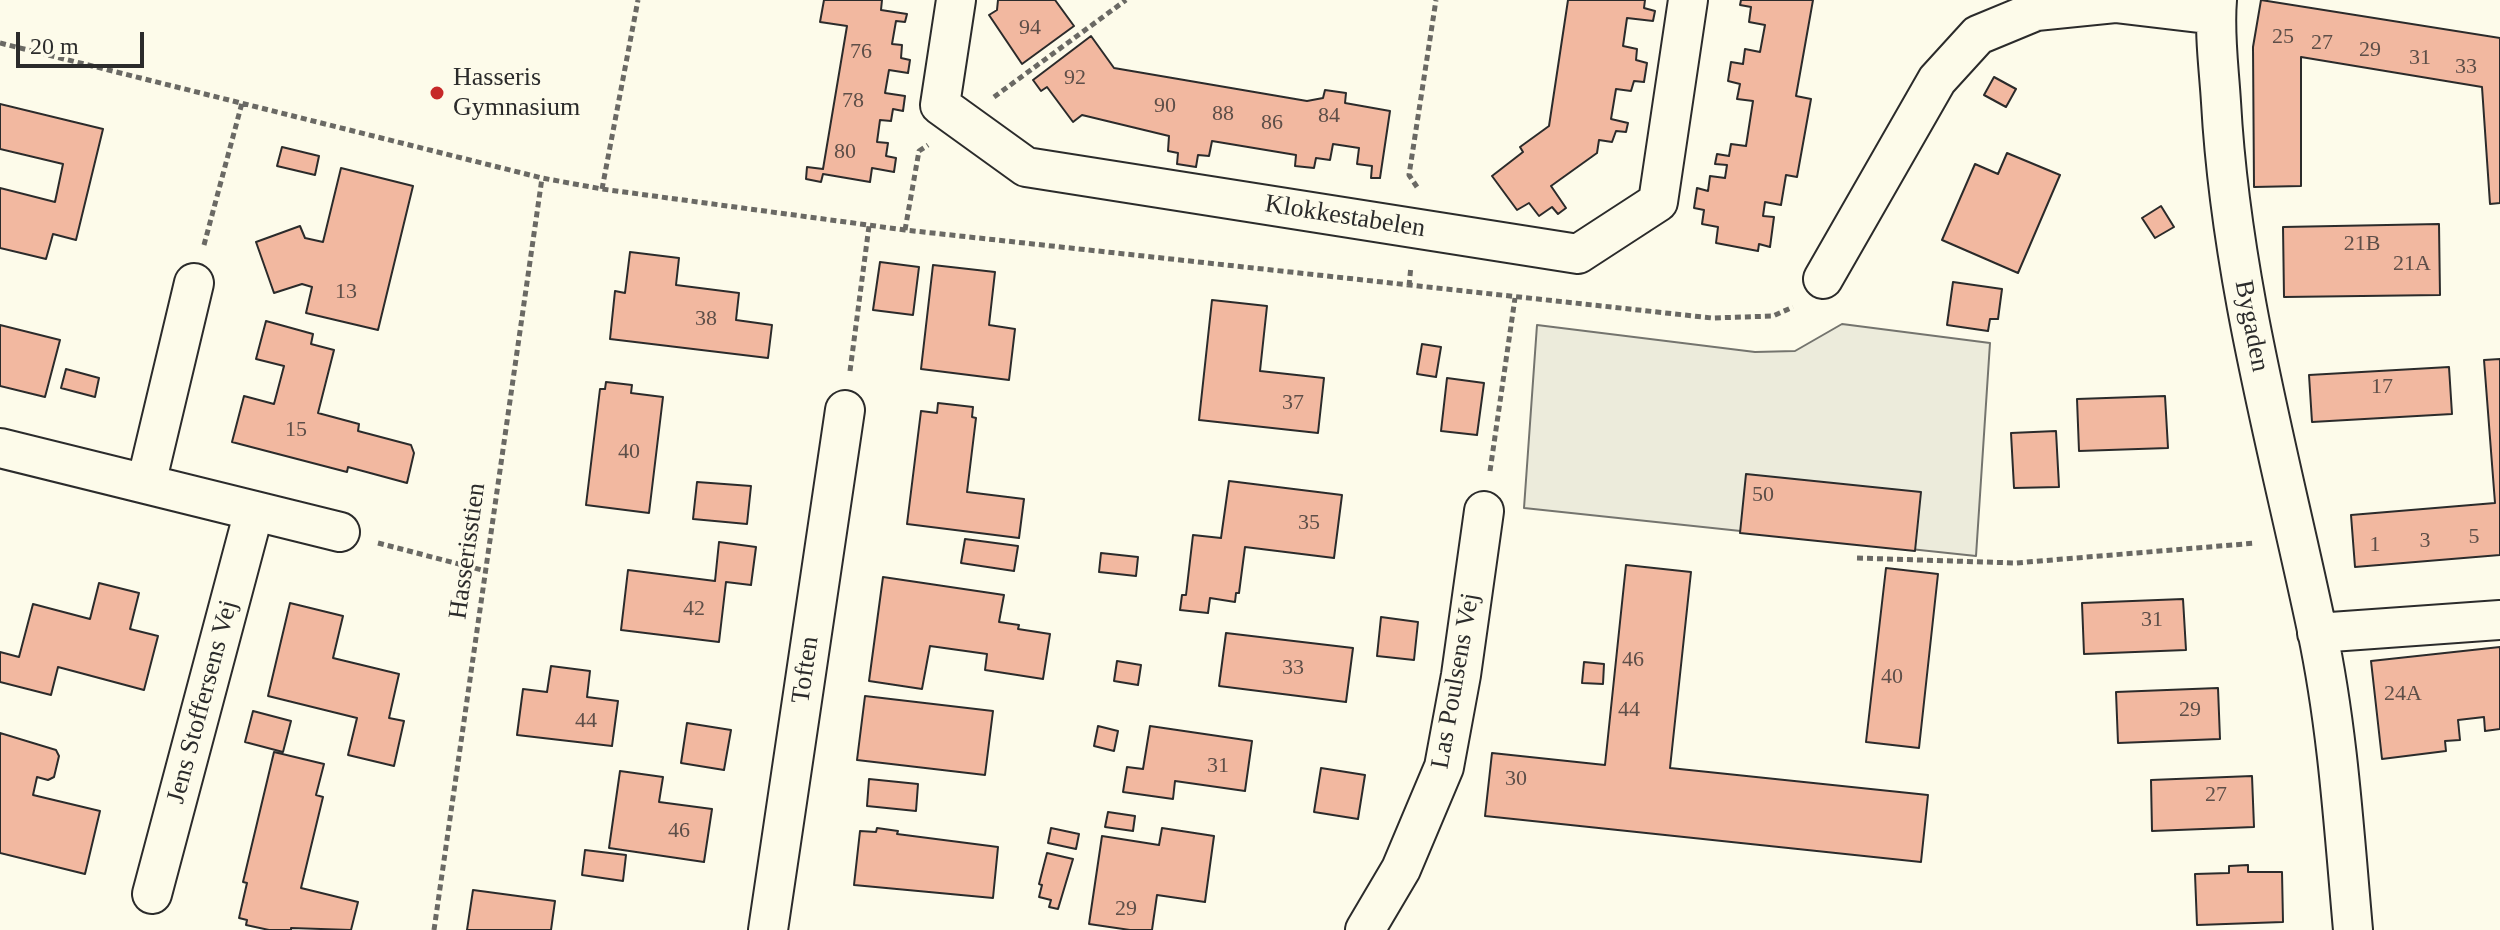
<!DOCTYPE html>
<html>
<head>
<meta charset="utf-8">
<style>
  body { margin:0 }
  #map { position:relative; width:2500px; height:930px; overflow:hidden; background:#fdfbea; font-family:"Times New Roman",serif }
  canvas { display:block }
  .scale { position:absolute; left:16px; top:32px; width:128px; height:36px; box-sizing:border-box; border:4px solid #2b2b2b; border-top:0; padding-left:10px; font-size:24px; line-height:28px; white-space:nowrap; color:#2b2b2b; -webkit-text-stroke:6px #fdfbea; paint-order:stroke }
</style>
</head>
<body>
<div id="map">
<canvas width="2500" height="930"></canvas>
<div class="scale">20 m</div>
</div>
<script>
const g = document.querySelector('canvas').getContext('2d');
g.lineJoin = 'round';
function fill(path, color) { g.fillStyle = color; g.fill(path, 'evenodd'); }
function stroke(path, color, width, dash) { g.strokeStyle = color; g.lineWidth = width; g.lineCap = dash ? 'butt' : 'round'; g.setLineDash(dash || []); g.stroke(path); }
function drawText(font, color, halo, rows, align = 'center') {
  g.font = font + ' "Times New Roman",serif'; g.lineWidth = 6; g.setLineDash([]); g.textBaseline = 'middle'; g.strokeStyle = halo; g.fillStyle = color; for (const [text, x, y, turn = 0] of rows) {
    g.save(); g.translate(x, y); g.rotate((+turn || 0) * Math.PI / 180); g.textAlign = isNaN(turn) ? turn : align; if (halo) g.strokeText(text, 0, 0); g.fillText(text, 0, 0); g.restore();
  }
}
const green = new Path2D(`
  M1842,324L1990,343L1976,556L1524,508L1537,325L1755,352L1795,351Z`);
fill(green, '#ecebdb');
stroke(green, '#74746e', 2);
const building = new Path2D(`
  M824,0H882L881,10L907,14L905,22L896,21L892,44L902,45L901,58L910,60L908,73L889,70L885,93L905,96L903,111L893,109L891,121L880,120L877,142L888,143L886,156L896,158L894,172L872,168L870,182L823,174L821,182L806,179L807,167L823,169L847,26L820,22Z
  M998,0H1055L1074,26L1022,64L989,15L997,10Z
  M1568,0H1645L1644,8L1655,11L1653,21L1627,18L1623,46L1637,49L1636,60L1647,63L1644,82L1634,81L1631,91L1616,89L1611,119L1628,123L1626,132L1616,131L1612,142L1599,140L1597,153L1551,186L1566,208L1558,214L1552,207L1539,216L1529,203L1517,210L1492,176L1523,152L1520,147L1549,126Z
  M1741,0H1813L1796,96L1811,99L1797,177L1786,175L1781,205L1765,202L1763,216L1774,217L1770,247L1759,244L1758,251L1716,243L1718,227L1702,224L1704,210L1694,208L1697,188L1708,191L1710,176L1725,178L1727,165L1715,164L1717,154L1729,156L1731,144L1746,146L1753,101L1737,99L1740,84L1728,81L1731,62L1743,64L1745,49L1760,52L1765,25L1749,22L1751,7L1740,5Z
  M2261,0L2500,38V203L2490,204L2482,87L2301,57V186L2254,187L2253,47Z
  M1091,36L1114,68L1307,101L1323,98L1325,90L1346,93L1345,103L1390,111L1380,178H1371L1372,166L1357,164L1359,148L1333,144L1330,160L1316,158L1314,168L1295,166L1296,155L1212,141L1209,156L1198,155L1196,167L1177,164L1178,153L1168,151L1169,136L1082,115L1073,122L1047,87L1041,91L1033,80Z
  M1994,77L2016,89L2006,107L1984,95Z
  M0,104L103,129L76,240L53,234L46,259L0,248V188L55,202L63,164L0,149Z
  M282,147L319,156L315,175L277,166Z
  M2007,153L2060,175L2018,273L1942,240L1975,164L1998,174Z
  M341,168L413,186L378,330L306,313L312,287L302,284L274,293L256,242L300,226L305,238L323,242Z
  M2161,206L2174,227L2155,238L2142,218Z
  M2439,224L2440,295L2284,297L2283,227Z
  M630,252L679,258L676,285L739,293L736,320L772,325L768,358L610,339L615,291L625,293Z
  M880,262L919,267L913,315L873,310Z
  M933,265L995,272L989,325L1015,329L1009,380L921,369Z
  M1953,282L2002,289L1998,319H1990L1988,331L1947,325Z
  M1212,300L1267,306L1260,371L1324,378L1318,433L1199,420Z
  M266,321L313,334L311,344L334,350L318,413L359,424L358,431L411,445L414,453L407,483L348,467L347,472L232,442L244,396L274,404L284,366L256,359Z
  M0,325L60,340L45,397L0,386Z
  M1422,344L1441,347L1436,377L1417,374Z
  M2500,359V555L2355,567L2351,515L2495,503L2484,360Z
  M2449,367L2452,414L2312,422L2309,375Z
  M66,369L99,378L95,397L61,388Z
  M1447,378L1484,383L1477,435L1441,431Z
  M606,382L632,385L631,393L663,397L649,513L586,505L600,389H605Z
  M2165,396L2168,448L2079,451L2077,399Z
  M938,403L973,407L972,417L976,418L967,492L1024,499L1019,538L907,524L921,411L937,413Z
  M2056,431L2059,487L2014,488L2011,433Z
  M1746,474L1921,492L1915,551L1740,533Z
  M1229,481L1342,495L1334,558L1245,547L1239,593H1236L1235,602L1210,598L1208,613L1180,610L1182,595H1186L1193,535L1221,538Z
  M697,482L751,486L747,524L693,519Z
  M965,539L1018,546L1014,571L961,563Z
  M719,542L756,547L751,585L726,582L719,642L621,630L628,570L715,581Z
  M1101,553L1138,557L1136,576L1099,572Z
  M1626,565L1691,572L1670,768L1928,795L1921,862L1485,816L1492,753L1605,765Z
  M1886,568L1938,574L1919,748L1866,742Z
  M883,577L1004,595L999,622L1019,625L1018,629L1050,634L1043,679L985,670L987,654L930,646L922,689L869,681Z
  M99,583L139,593L130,629L158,636L144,690L58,667L51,695L0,682V652L19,657L33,604L90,619Z
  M2183,599L2186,650L2084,654L2082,603Z
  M290,603L343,616L333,658L399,674L389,718L404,721L394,766L348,755L357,718L268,696Z
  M1381,617L1418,622L1414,660L1377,656Z
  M1226,633L1353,648L1346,702L1219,686Z
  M2500,647V729L2485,731L2484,717L2458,720L2460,740L2445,741L2446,751L2382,759L2371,661Z
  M1117,661L1141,665L1138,685L1114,681Z
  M1584,662L1604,664L1603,684L1582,683Z
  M551,666L590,671L587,697L618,701L612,746L517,735L523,689L547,692Z
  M2218,688L2220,739L2118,743L2116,692Z
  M865,696L993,711L985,775L857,760Z
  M253,711L291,721L283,752L245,742Z
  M687,723L731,730L724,770L681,763Z
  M1098,726L1118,731L1114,751L1094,746Z
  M1150,726L1252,741L1245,791L1175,781L1173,799L1123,792L1127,767L1143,769Z
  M0,733L56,750L59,756L54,777L48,780L37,777L33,795L100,811L85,874L0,853Z
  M274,752L324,764L316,795L323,797L301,888L358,902L351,930L291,928V930H269L246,925L247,920L239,918L247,883L243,882Z
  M1321,768L1365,775L1358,819L1314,812Z
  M620,771L663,777L659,802L712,809L704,862L609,848Z
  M2252,776L2254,827L2152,831L2151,780Z
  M869,779L918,784L916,811L867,806Z
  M1108,812L1135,816L1133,831L1105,827Z
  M877,828L898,831L897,834L998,847L993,898L854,885L860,831L876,832Z
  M1051,828L1079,834L1076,849L1048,843Z
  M1162,828L1214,836L1205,902L1157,895L1152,930H1130L1089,924L1102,836L1159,845Z
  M585,850L626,855L623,881L582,875Z
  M1047,853L1073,859L1058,909L1049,907L1051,900L1039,897L1042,885L1039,884Z
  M2248,865V872H2282L2283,922L2197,925L2195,874L2229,873V866Z
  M473,890L555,901L551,930H467Z`);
fill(building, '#f2b8a0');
stroke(building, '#2b2b2b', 2);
const street = new Path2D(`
  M956,0L940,105L1026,167L1578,254L1658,202L1688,0
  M2217,0C2214,34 2219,69 2221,102C2231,282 2280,455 2317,630C2338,729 2344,830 2353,930
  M1823,279L1937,80L1978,35L2036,11L2115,3L2216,15
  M0,448L340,532
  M146,484L194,283
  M2317,633L2500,620
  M152,894L254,511
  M768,930L845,410
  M1365,930L1401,869L1444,767L1461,675L1484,511`);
stroke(street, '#2b2b2b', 42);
stroke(new Path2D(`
  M0,43L542,178L602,189L905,230L1712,318L1773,316L1793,307
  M994,97L1126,0
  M1417,187L1409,175L1436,0
  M602,189L638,0
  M905,230L919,151L928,145
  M204,245L242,103
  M1409,286L1411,266
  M850,371L869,226
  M1490,471L1515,298
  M378,543L486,571
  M1857,558L2016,563L2256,543
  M434,930L542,178`), '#6a6964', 5, [6, 4]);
stroke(street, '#fdfbea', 38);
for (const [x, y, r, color] of [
  [437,93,8,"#c62828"]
]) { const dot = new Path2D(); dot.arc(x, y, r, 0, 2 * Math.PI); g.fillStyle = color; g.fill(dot); stroke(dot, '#fdfbea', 3); }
drawText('22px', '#5d4e48', null, [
  ["94",1030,28],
  ["25",2283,37],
  ["27",2322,43],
  ["29",2370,50],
  ["76",861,52],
  ["31",2420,58],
  ["33",2466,67],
  ["92",1075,78],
  ["78",853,101],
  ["90",1165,106],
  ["88",1223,114],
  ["84",1329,116],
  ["86",1272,123],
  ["80",845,152],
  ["21B",2362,244],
  ["21A",2412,264],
  ["13",346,292],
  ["38",706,319],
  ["17",2382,387],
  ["37",1293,403],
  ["15",296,430],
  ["40",629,452],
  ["50",1763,495],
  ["35",1309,523],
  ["5",2474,537],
  ["3",2425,541],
  ["1",2375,545],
  ["42",694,609],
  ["31",2152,620],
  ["46",1633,660],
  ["33",1293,668],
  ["40",1892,677],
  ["24A",2403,694],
  ["44",1629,710],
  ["29",2190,710],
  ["44",586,721],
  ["31",1218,766],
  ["30",1516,779],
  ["27",2216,795],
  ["46",679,831],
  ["29",1126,909]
]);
drawText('26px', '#2b2b2b', '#fdfbea', [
  ["Hasseris",453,78],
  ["Gymnasium",453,108]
], 'left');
drawText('26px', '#2b2b2b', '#fdfbea', [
  ["Klokkestabelen",1345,217,9],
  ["Bygaden",2251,326,79],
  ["Hasserisstien",468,551,-82],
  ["Toften",806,670,-82],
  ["Las Poulsens Vej",1456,681,-80],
  ["Jens Stoffersens Vej",203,702,-75]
]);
</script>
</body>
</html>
